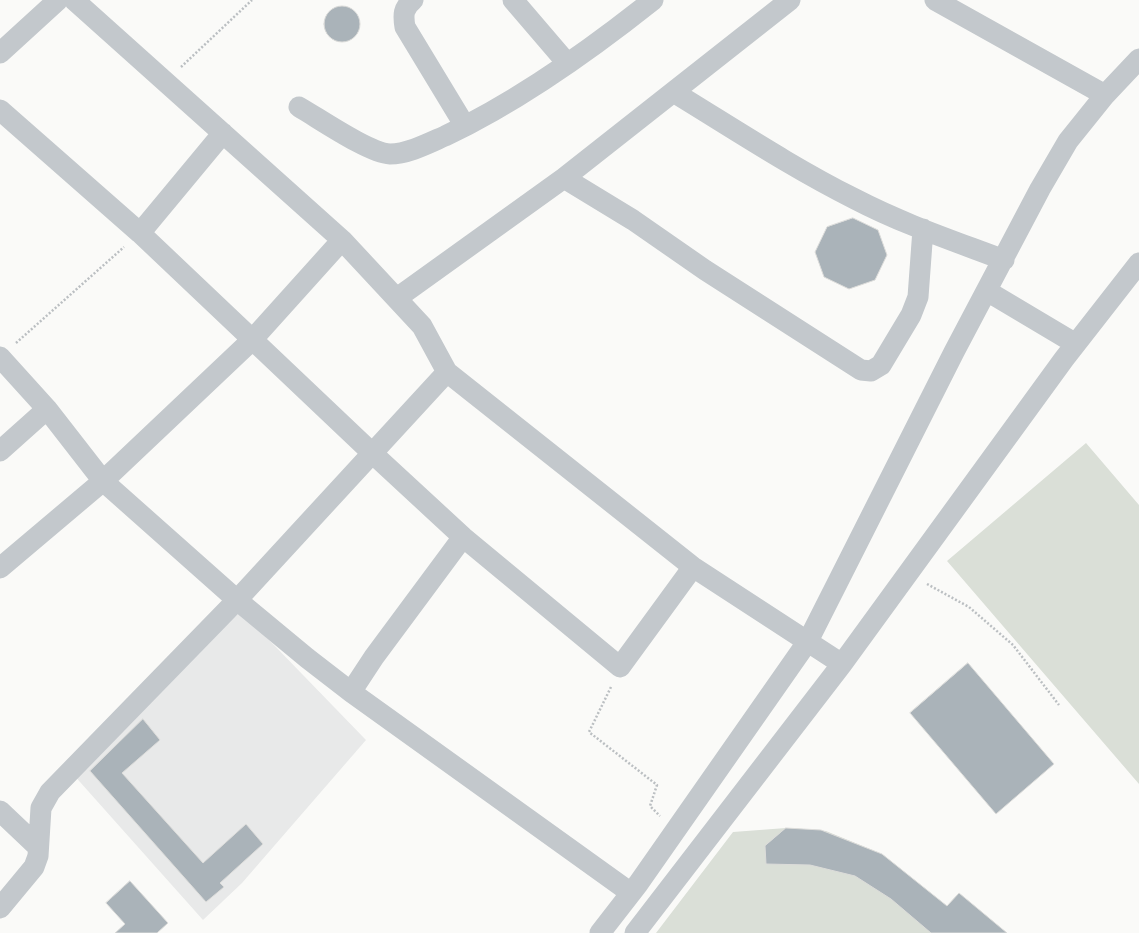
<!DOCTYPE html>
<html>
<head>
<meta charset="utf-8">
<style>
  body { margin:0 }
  canvas { display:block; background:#fafaf8 }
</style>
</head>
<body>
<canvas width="1139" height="933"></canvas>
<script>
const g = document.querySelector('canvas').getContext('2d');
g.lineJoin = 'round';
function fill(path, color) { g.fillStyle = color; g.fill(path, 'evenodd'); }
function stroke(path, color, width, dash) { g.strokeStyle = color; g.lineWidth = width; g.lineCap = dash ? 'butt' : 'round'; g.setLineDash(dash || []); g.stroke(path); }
fill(new Path2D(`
  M241,611L366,740L242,883L203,920L72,773Z`), '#e8e9e9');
fill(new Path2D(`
  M1086,443L1139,505V784L947,561Z
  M786,828L826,831L882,854L947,906L959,893L1007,933H656L733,832Z`), '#dadfd7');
const building = new Path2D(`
  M324 24a18 18 0 1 1 36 0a18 18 0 1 1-36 0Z
  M853,218L878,230L887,255L875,280L849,289L824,277L815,252L827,227Z
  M968,663L1054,764L996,814L910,713Z
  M143,719L160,740L122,773L203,863L246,824L263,844L220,883L224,887L206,902L90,771Z
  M786,828L821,830L882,854L947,906L959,893L1007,933H931L891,899L855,876L810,865L766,864L765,846Z
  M130,881L168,923L157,933H115L125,924L106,903Z`);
fill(building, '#aab3b9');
stroke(building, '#dcdcda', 1);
stroke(new Path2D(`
  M181,67L252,0
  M16,343L124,247
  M927,584L969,607L1013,645L1059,705
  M611,687L589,732L657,785L650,806L660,816`), '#bbbfc2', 2.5, [2, 2]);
stroke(new Path2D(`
  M74,0L342,240L422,326L447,372L693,567L842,664
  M413,0C403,8 403,15 405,27L465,126
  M513,0L567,63
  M935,0L1105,95
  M0,53L58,0
  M675,93C734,129 793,168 855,199C903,224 954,241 1004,260
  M299,107C320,119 369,153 390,154C408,154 429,143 445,136C519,101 589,51 653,0
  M0,110L140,233L371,452L463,537L620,667L693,567
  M564,178L633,220L705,270L861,370L871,371L881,365L911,315L918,297L923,229
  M140,233L223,133
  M987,291L1076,344
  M397,298L564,178L790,0
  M0,357L47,409L103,481L237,600L307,658L351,692L631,893
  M0,451L47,409
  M0,568L103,481L252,340L342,240
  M351,692L374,657L463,537
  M0,811L37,846
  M0,908L34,867L38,856L41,808L50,792L237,600L447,372
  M600,933L638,884L808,641L954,352L1040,189L1068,141L1105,95L1139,59
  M635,933L842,664L1064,359L1139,263`), '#c3c8cc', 21);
</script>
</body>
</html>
